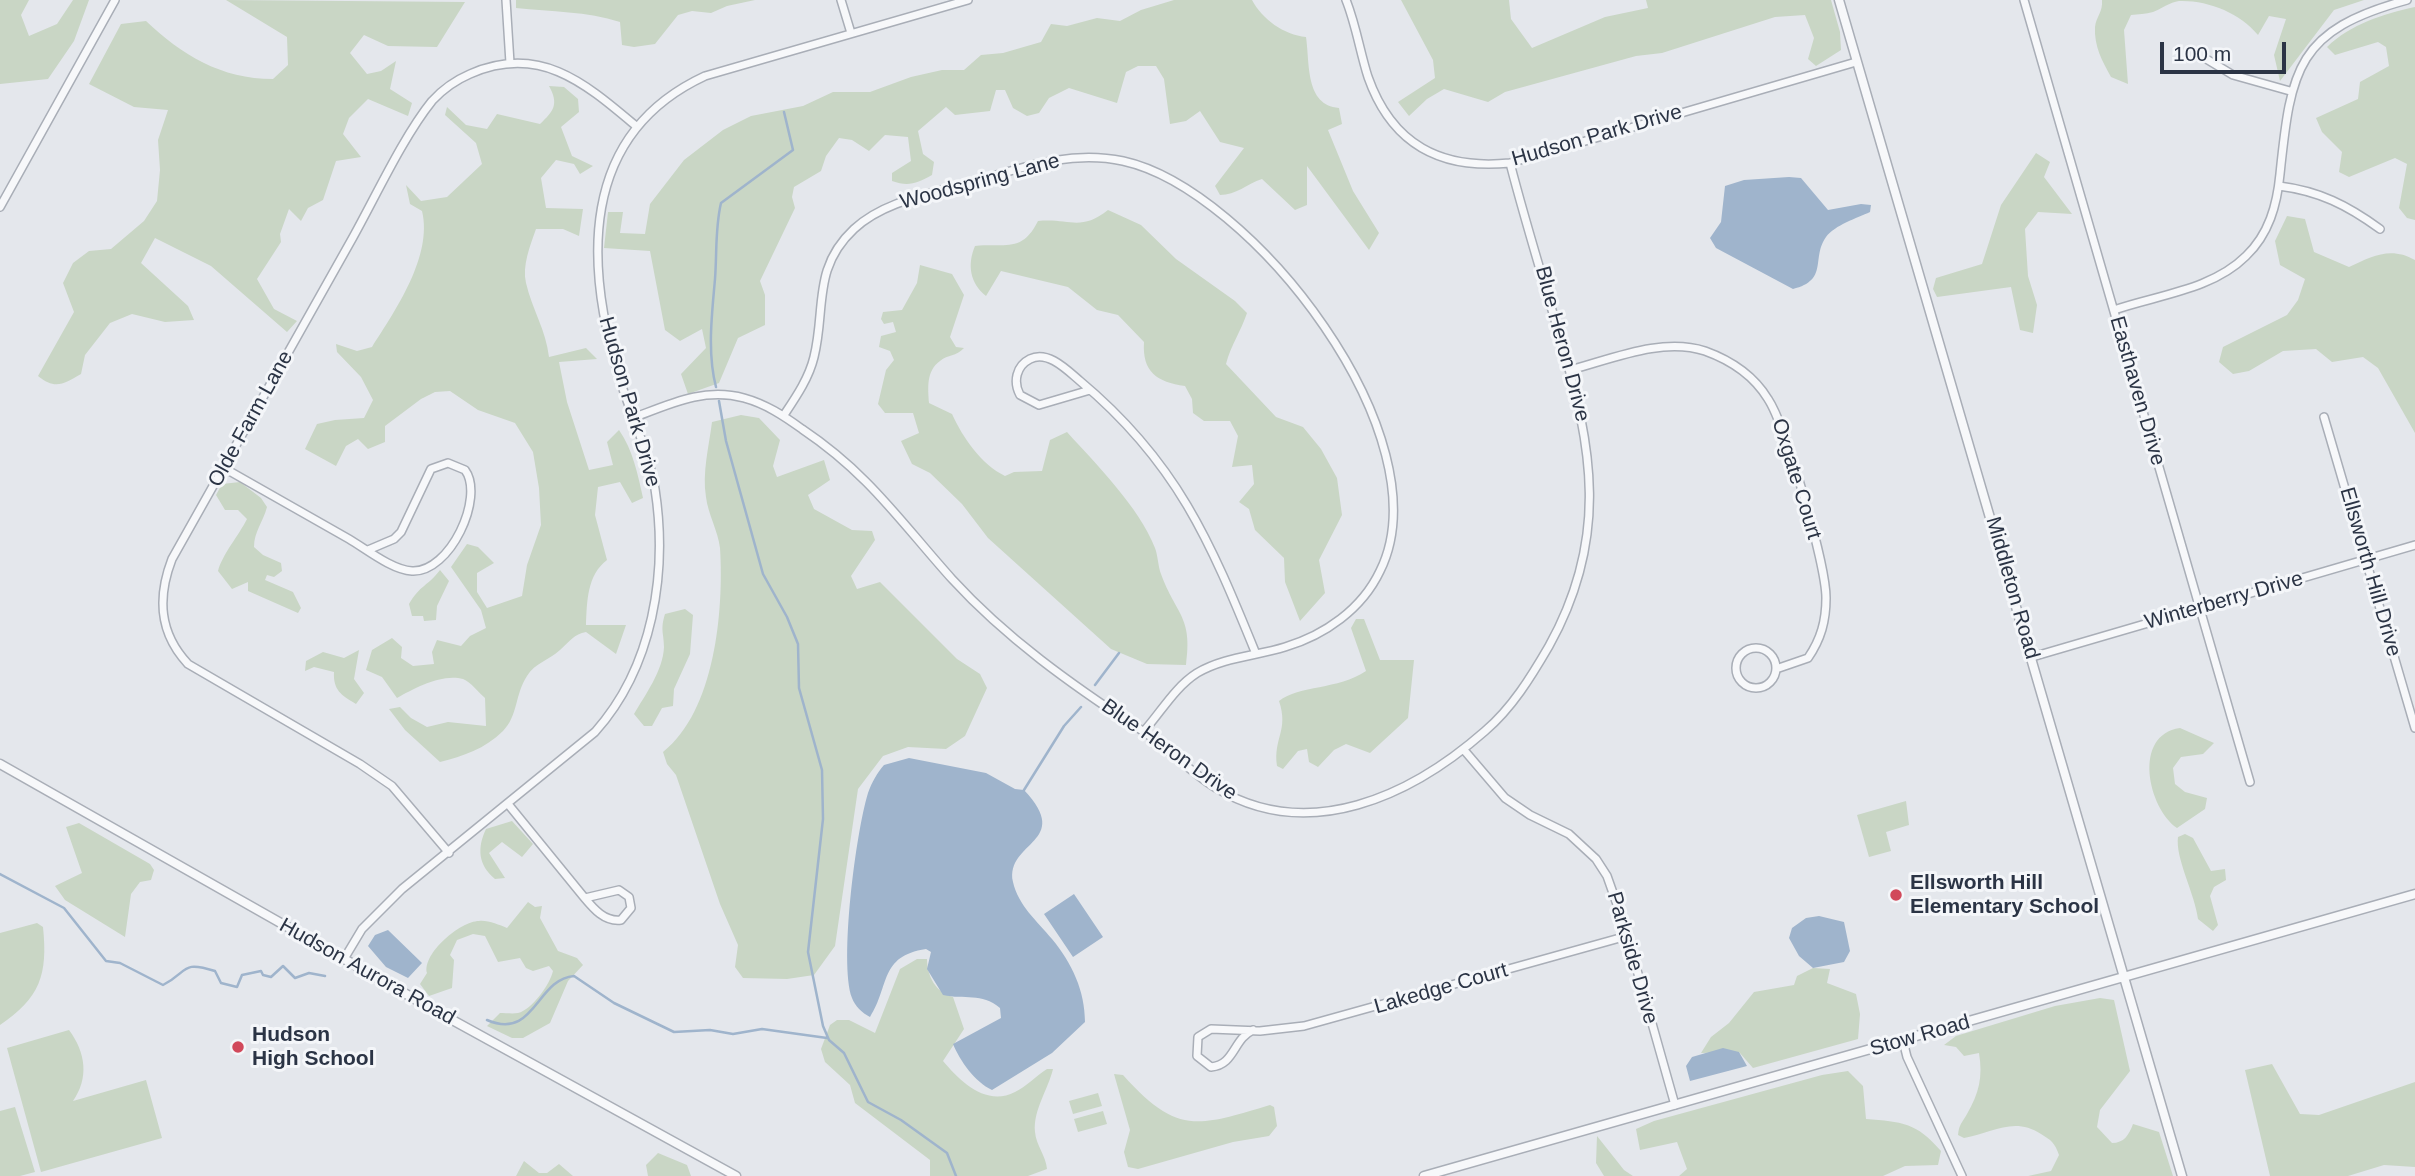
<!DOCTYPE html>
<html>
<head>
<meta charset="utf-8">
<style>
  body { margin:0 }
  #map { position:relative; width:2415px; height:1176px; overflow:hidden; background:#e4e7ec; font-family:Helvetica,sans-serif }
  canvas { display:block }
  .scale { position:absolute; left:2160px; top:42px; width:126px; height:32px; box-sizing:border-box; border:4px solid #2b3445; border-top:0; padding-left:9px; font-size:21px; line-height:24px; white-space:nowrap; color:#2b3445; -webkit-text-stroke:5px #f4f6f9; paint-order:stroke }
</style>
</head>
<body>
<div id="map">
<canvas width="2415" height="1176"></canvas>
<div class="scale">100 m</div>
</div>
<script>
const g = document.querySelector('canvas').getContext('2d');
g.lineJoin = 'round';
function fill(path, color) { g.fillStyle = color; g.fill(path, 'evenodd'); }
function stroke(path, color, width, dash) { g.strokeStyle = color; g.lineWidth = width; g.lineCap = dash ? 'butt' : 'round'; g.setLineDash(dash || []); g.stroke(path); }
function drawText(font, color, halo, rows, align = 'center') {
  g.font = font + ' Helvetica,sans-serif'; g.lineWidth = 6; g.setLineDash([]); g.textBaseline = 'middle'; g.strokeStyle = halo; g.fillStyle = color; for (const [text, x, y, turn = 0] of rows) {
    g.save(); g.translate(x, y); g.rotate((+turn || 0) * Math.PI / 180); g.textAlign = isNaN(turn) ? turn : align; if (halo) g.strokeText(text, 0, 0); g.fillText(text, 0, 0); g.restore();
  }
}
fill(new Path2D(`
  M0,0H29L21,15L29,36L57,24L73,0H89L74,41L48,79L0,84Z
  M226,0L465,2L437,47L388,46L364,35L350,53L367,74L381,71L396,61L390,89L412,103L408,116L368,99L349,118L343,134L361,157L336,161L323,200L308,208L301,221L289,209L280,234L281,242L257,279L274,309L297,321L287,332L211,266L155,238L141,263L188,306L194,320L165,322L132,314L110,323L85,355L81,374C64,384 55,390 38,376L74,312L63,283L73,263L89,251L111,249L144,221L157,201L160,170L158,140L168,110L134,107L89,84L121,24L146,21C182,55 221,79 273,79L288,65L287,37Z
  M516,0H755L727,6L711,13L692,11L678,15L655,44L634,47L622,45L620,22C587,11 551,12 516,8Z
  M1174,0H1252C1262,19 1284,35 1306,37C1310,64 1305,105 1339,108L1342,124L1328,130L1353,191L1379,233L1369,250L1307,166V205L1295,210L1262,179C1247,184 1236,195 1220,195L1215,186L1244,148L1220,142L1200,111L1186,121L1170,124L1164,79L1156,66H1138L1126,72L1117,103L1069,88L1049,98L1039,113L1027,116L1013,108L1005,90H996L990,111L955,115L946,107L918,131L923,154L934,162L932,175C917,183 909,187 892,181V173L911,161L908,137L885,135L869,151L852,140L839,138L826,156L821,171L794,187L792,197L795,208L760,281L765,295V325L738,338L719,383L688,394L681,374L706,348L702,329L680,341L665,330L650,251L604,248L608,212H623L620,233L645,234L650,204L684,160L723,130L751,116L803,106L833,92H870L911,77L942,70H964L981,55L1003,53L1041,42L1051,24L1067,26L1097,18L1120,21L1141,10Z
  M1401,0H1509L1511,19L1532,48L1605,17L1648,8L1646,0H1831L1840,32L1841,50L1816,66L1808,59L1814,38L1805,15L1775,17L1662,53L1636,56L1505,92L1488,102L1444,89L1427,99L1409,116L1398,102L1435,78L1433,60Z
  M2102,0H2364L2334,10L2280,81L2274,55L2286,19L2269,16L2258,35C2240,13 2208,0 2179,1C2170,2 2161,9 2153,12C2146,14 2138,14 2131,15L2124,30L2128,84L2111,77C2102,61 2094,46 2095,27C2096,17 2103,12 2102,0Z
  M2415,7V220L2407,218L2399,208L2407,164L2395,158L2349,177L2339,172L2342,152L2322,132L2316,118L2358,99L2360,82L2389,66L2386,47L2378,42L2335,55L2327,47C2351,24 2383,14 2415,7Z
  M549,86L564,87L578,99L579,112L561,127L572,156L593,166L580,174L574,164L556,160L541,178L546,208L583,209L579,236L563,229H536C530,246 522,266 526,283C532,309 546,330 549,357L586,348L597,359L559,362L567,402L589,470L613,465L607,442L619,430C633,450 638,475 643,498L632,503L620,482L598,487L595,515L607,560C587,575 587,602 586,625H626L616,654L586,632C574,634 570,641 560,650C549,660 535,663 527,676C515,694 518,716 503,731C485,749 463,756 440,762L405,730L389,709L400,707L411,718L427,727L448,722L486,726L485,698C478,692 471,682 463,679C443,673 414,688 397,698L382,677L366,670L372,650L392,638L402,647L401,658L413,666L434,664L432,652L437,640L461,646L470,636L486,628L481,610L451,567L467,544L478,547L494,563L477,573V592L487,608L522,596L527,565L541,525L539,488L533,452L515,423L478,410L450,391L435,392L421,399L385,426V442L368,449L358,439L346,446L336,466L305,449L317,424L335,420L364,418L373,400L361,377L337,352L336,344L357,351L372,347C395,311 433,256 422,211L410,204L406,185L421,201L447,197L482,164L476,143L445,115L447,107L466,125L487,129L497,114L540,124C554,111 559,104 549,86Z
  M2036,153L2050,162L2044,177L2072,214L2038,212L2025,229L2028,276L2037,305L2033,333L2020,330L2011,287L1937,297L1933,289L1936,278L1982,264L2001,205Z
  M1108,210L1141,225L1176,259L1235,301L1247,313C1241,331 1231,345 1226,364L1276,417L1303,427L1321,449L1337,478L1342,515L1319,560L1325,593L1300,621L1285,582L1284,558L1255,530L1249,509L1239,502L1254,484L1252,465L1232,467L1238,436L1230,421H1204L1193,413L1192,399L1185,386C1157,382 1142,372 1144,342L1118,315L1097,310L1068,287L1001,271L986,296C970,283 967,265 975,246C1006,243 1022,253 1038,221C1070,218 1080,232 1108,210Z
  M2287,216L2305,219L2314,252L2349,267C2372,256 2391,246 2415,260V433L2378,368L2363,357L2332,362L2316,349L2283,351L2249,371L2233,374L2219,362L2223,347L2287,315L2298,300L2305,279L2280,265L2275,241Z
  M920,265L952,274L964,295L950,337L956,347L964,348C956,357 948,354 940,361C926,371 928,388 929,403L952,414C963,438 981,464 1005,476L1014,472L1042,471L1050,440L1067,432C1096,464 1139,507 1155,548C1158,556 1158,566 1161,574C1176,615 1193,616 1186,665L1147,664L1111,649L988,538L962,504L930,473L912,464L901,441L919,433L913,413H885L878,404L886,370L894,360L890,351L879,347L881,336L896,332L893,322L884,324L881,319L883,312L902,310L917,283Z
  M741,415L759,418L780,440L773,466L777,477L824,460L830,480L808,495L814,509L852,530L872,531L875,540L851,576L857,589L880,582L957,659L980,674L987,688L965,736L946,749L908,747L883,756L858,789L835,946L814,975L787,979L743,978L735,967L738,945L720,904L676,775L667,764L663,752C715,711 724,611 720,548C718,531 708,514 706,497C702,473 709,446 712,422Z
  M240,482L261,498L267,507C263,522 254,532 254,547L263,555L281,563L282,571L274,577L267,575L265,580L293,592L301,608L298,613L248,591V582L232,589L218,571C222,555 239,535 247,519L238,510H225L216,495L222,484Z
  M440,570L449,581L437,606L436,620L424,621L423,616H412L409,604C420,585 428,586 440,570Z
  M685,609L693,615L690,654L674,689L673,706L662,708L652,726H644L634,714C645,695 663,671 664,647C664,633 660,630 665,614Z
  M1356,619H1364L1380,660H1414L1408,718L1370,753L1346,744L1334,750L1318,767L1309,762L1307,749L1298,751L1283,769L1277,766C1273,738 1289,731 1279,701C1299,685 1338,690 1366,671L1351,628Z
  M359,650L354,679L364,693L356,704C341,695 333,690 334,672L314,667L305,671L306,661L323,652L344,658Z
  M2180,728L2214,743L2203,754L2181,757L2173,768L2175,784L2185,792L2207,798L2205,809L2177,828C2148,808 2132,735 2180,728Z
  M1906,801L1909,825L1886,832L1891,851L1869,857L1857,815Z
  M512,821L533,844L522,857L502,842L489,853L505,878L495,879C478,865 477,848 486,829Z
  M79,823L150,864L154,870L151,880L140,882L131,894L125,937L65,900L55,886L82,873L66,827Z
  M2185,834L2193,838L2211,871L2225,869L2226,880L2214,887L2210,896L2218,925L2213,931L2198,919C2195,894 2175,858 2178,837Z
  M528,902L535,907L542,906L540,918L558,951L577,958L583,965L568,981L550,1023L523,1038H512L487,1026L500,1013C505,1013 513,1014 518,1013C532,1010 550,984 553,971L549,966L533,971L526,968L520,958L498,962L485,936L473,934L457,940L450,955L454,960L452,988L429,996L420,984L427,973C422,954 460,921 479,921C488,920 499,925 507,928Z
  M37,923L43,927C48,975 40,998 0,1025V933Z
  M917,959H927C927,976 936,993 953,997L964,1029L943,1061C960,1081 986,1107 1015,1092C1026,1087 1036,1076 1047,1069H1053C1048,1090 1033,1110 1035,1132C1036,1145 1046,1156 1047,1169L1028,1176H930V1160L855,1103L850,1085L825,1062L821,1049L830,1025L837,1020H849L875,1033L900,969Z
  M1813,968L1830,969L1827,983L1856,994L1860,1014L1858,1039L1753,1068L1739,1052L1701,1053L1711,1037L1729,1023L1754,992L1794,985L1797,976Z
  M2100,998L2114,1000L2130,1071L2100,1110L2097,1127L2112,1143C2124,1143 2129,1135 2133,1124L2159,1132L2173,1176H2028L2051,1171L2059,1155C2055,1143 2051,1140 2041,1134C2014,1116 1992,1133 1964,1138L1958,1135C1959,1124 1962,1123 1967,1114C1979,1093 1983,1077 1979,1053L1964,1056L1956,1047L1944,1045L1956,1036L2055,1006Z
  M69,1030C86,1053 89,1078 73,1101L146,1080L162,1138L41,1172L7,1048Z
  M2272,1064L2300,1114L2319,1115L2415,1082V1167L2384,1165L2348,1176H2270L2245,1070Z
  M1848,1071L1863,1086L1866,1119C1902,1122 1916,1122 1941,1151L1938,1165L1905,1166L1883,1176H1679L1687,1169L1677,1142L1640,1150L1636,1129L1654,1121L1822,1075Z
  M1114,1074L1123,1075C1177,1135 1197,1127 1270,1105L1274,1107L1277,1126L1269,1136L1233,1142L1138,1169L1128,1167L1124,1152L1130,1130Z
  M1098,1093L1102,1106L1073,1114L1069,1101Z
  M15,1107L35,1172L20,1176H0V1111Z
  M1103,1111L1107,1124L1078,1132L1074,1119Z
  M1597,1136L1624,1170L1633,1176H1604L1596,1163Z
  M658,1153L687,1165L691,1176H648L646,1165Z
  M524,1161L539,1173H547L559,1164L573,1176H516Z`), '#c9d6c5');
fill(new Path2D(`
  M1789,177L1801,178L1828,210L1861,204L1871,205L1870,212C1857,218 1835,225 1826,237C1811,258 1829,280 1793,289L1716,248L1710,238L1721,222L1725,186L1744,180Z
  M909,758L986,773L1015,789L1024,790C1074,843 1005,841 1013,882C1018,905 1037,921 1052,939C1072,963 1085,991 1085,1022L1052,1053L992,1090C975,1082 960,1061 953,1044L1001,1018L1000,1008C981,992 965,1000 943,995L927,969L931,952L926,949C879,956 890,986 870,1017C862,1013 855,1006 852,998C839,962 856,832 868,793C872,782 877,773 884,765Z
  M1074,894L1103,937L1073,957L1044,914Z
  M1819,916L1844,922L1850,951L1844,962L1813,968L1799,956L1789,938L1792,928L1806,918Z
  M388,930L422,963L408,978L386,967L368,946L375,935Z
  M1723,1048L1739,1052L1747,1066L1690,1081L1686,1066L1692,1057Z`), '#9fb4cc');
stroke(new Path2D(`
  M716,387C707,352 712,314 715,279C717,253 715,228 721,203L793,150L784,112
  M719,401L726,441L763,574L787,617L798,644L799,688L822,770L823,819L808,952L823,1026L829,1040L844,1053L868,1102L901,1120L947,1153L956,1176
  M1095,685L1119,653
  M1024,790L1064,726L1081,707
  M0,874L64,908L106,961L120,963L163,985C189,972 180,960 215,971L221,983L237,987L242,975L261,971L263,975L271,977L283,966L295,978L309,973L325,976
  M487,1020C535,1041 536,979 574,976L614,1003L674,1032L710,1030L733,1034L762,1029L827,1038`), '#9fb4cc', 2.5);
const minor = new Path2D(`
  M506,0L510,63
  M841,0L851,33
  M1346,0C1356,25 1360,52 1368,77C1392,145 1441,170 1510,163L1856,62
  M2024,0L2250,782
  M2208,60L2233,75L2290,91
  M2279,186C2319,191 2347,205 2380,229
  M0,207L115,0
  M2114,310C2157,295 2212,290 2246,256C2269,234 2277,205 2280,174C2291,68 2297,30 2407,0
  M1570,370C1612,359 1662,337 1705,351C1730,360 1754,376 1768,399C1786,426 1826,565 1826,598C1826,621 1821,639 1808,658L1776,669
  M1090,390L1039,405L1020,395C1013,382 1016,366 1030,359C1048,350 1067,370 1080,381C1177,462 1210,541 1256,654
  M784,415C796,397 809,378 814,357C826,309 812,268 854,229C883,202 926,195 962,185C1016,170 1067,149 1123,161C1251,189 1446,438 1380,571C1362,609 1325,635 1285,647C1256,656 1224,657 1197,673C1175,687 1161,712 1144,731
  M2324,417L2415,728
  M633,418C670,404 704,387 744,398C766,404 784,416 802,429C869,474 900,521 952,579C1006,638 1072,685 1138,728C1166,745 1188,771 1216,788C1309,844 1411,796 1485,731C1512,708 1531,677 1549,646C1609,538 1593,449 1560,337C1543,279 1525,221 1510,163
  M224,468L349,539C366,549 392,570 412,571C450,573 485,497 465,470L448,463L431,469L401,532L394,539L368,550
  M1736 668a20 20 0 1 1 40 0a20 20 0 1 1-40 0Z
  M2032,657L2415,545
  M1464,750L1505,798L1530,815L1569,834L1596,859L1607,876L1624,924L1675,1105
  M508,804L583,896C593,908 604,922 621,920L631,908L629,897L619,890L585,898
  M449,853L392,786L360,764L188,664C159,633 157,598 172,559C232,453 291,346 352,239C375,198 403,137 432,101C442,90 456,80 470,74C540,43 586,84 636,126
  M344,959L362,929L402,889L595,732C653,667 668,573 655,489C649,452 632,418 621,383C584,266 578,135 705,76L968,0
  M1253,1030C1233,1039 1235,1065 1211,1067L1197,1056L1198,1037L1211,1029L1260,1031L1304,1026L1627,936
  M1903,1041L1907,1057L1962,1176`);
const tertiary = new Path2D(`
  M1839,0L2182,1176
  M0,764L436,1011L736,1176
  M1424,1176L2415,894`);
stroke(minor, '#a9aeb7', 10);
stroke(tertiary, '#a9aeb7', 11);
stroke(minor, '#f7f8fa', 7);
stroke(tertiary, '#f7f8fa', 8);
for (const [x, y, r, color] of [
  [1896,895,7,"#d1495b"],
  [238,1047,7,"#d1495b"]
]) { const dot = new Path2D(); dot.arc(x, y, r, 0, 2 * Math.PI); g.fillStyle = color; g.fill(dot); stroke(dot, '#f4f6f9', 2.5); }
drawText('21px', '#2b3445', '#f4f6f9', [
  ["Hudson Park Drive",1597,136,-16],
  ["Woodspring Lane",980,182,-15],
  ["Blue Heron Drive",1562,344,75],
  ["Easthaven Drive",2137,391,74],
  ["Hudson Park Drive",629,402,74],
  ["Olde Farm Lane",251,419,-61],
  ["Oxgate Court",1796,479,73],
  ["Ellsworth Hill Drive",2370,572,74],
  ["Middleton Road",2012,588,74],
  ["Winterberry Drive",2224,601,-16],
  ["Blue Heron Drive",1169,750,35],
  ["Parkside Drive",1632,958,74],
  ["Hudson Aurora Road",367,972,29],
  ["Lakedge Court",1441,989,-16],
  ["Stow Road",1920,1036,-16]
]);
drawText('bold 21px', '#2b3445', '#f4f6f9', [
  ["Ellsworth Hill",1910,883],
  ["Elementary School",1910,907],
  ["Hudson",252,1035],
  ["High School",252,1059]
], 'left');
</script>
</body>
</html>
